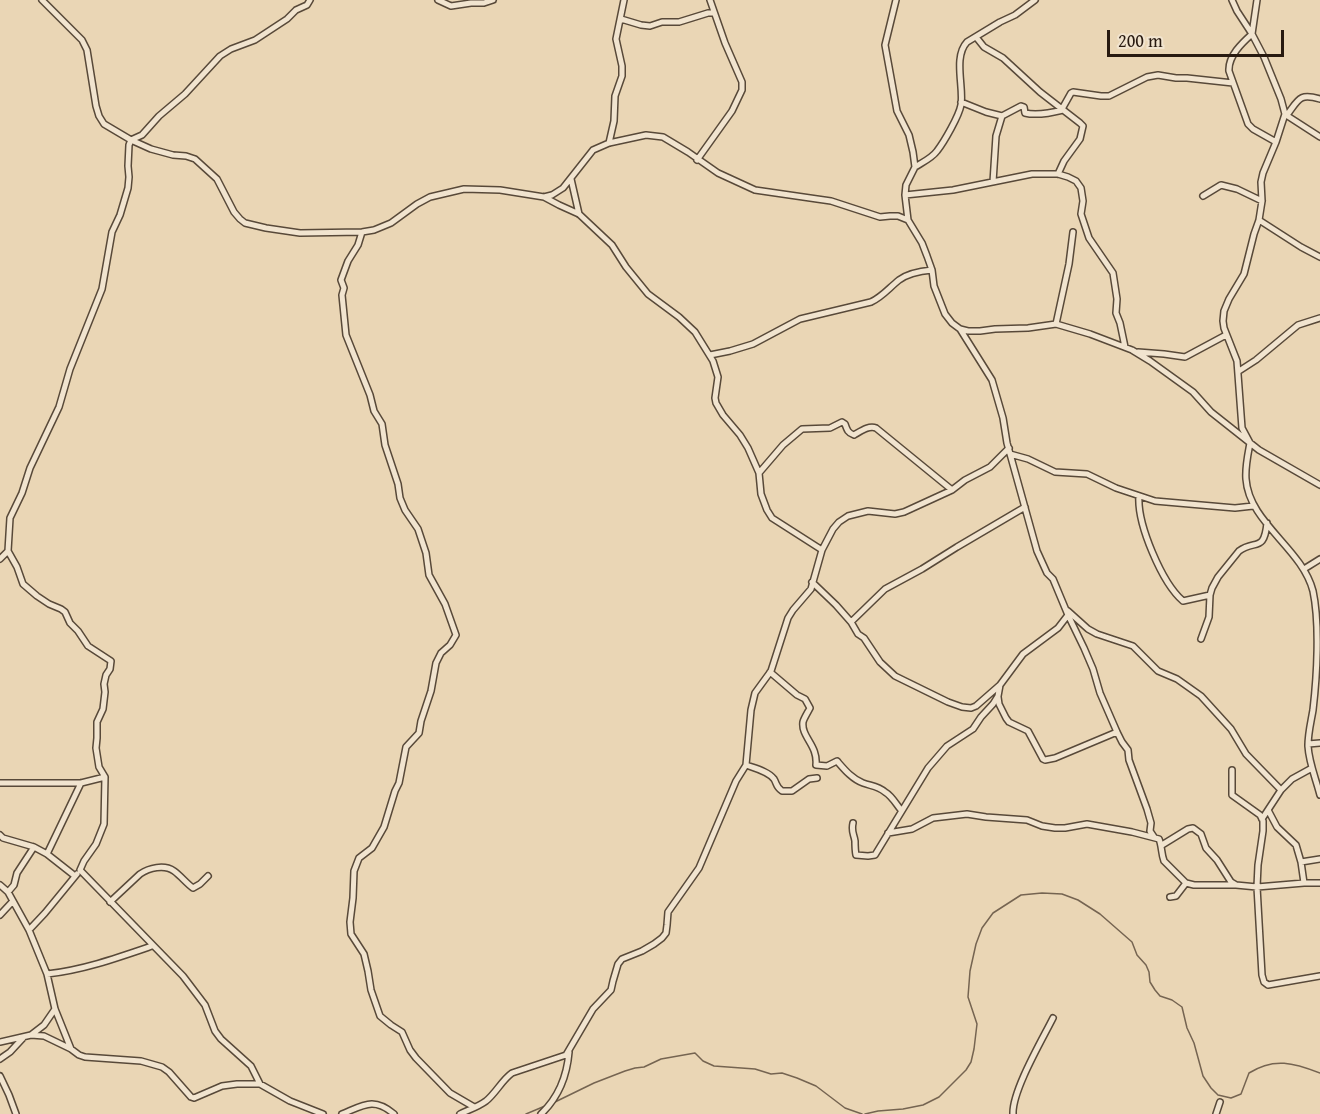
<!DOCTYPE html>
<html>
<head>
<meta charset="utf-8">
<style>
  body { margin:0 }
  #map { position:relative; width:1320px; height:1114px; overflow:hidden; background:#ead6b5; font-family:"Gentium Book Plus",serif }
  canvas { display:block }
  .scale { position:absolute; left:1107px; top:30px; width:177px; height:27px; box-sizing:border-box; border:3px solid #281a10; border-top:0; padding-left:8px; font-size:18px; line-height:21px; white-space:nowrap; color:#281a10; -webkit-text-stroke:4px #f1e4cf; paint-order:stroke }
</style>
</head>
<body>
<div id="map">
<canvas width="1320" height="1114"></canvas>
<div class="scale">200 m</div>
</div>
<script>
const g = document.querySelector('canvas').getContext('2d');
g.lineJoin = 'round';
function stroke(path, color, width, dash) { g.strokeStyle = color; g.lineWidth = width; g.lineCap = dash ? 'butt' : 'round'; g.setLineDash(dash || []); g.stroke(path); }
stroke(new Path2D(`
  M555,1102L594,1083L625,1071L635,1068L644,1067L661,1059L695,1053L703,1061L714,1066L755,1069L771,1074L782,1073L797,1078L816,1086L845,1108L862,1114
  M526,1114L545,1106
  M865,1114L878,1111L903,1109L923,1105L939,1097L966,1070L971,1062L974,1049L977,1024L968,997L970,971L976,944L982,928L993,913L1021,895L1042,893L1062,894L1078,900L1100,914L1132,942L1137,955L1146,965L1149,972L1150,982L1155,990L1160,996L1172,1000L1182,1007L1187,1028L1194,1043L1203,1076L1211,1088L1218,1095L1231,1098L1241,1094L1249,1073C1274,1057 1294,1063 1320,1073`), '#756451', 1.5);
const minor = new Path2D(`
  M42,0L82,40L87,50L96,106L99,116L104,124L131,140L151,149L173,155L186,156L195,159L217,179L234,212L240,219L245,223L266,228L300,233L362,232L374,230L391,223L417,204L430,197L464,189L500,190L544,197L552,195L563,188L593,150L609,143L646,135L663,137L688,152L718,173L755,190L817,199L831,201L880,217L890,216H898L908,220L922,243L927,256L932,270L934,286L945,314L952,323L960,329L968,331H980L995,329L1028,328L1056,324L1090,334L1132,350L1150,361L1193,392L1211,412L1259,450L1320,485
  M438,0L451,6L471,3H484L493,0
  M896,0L885,45L897,111L909,135L913,152L915,167L906,185L905,195L908,220
  M1232,0L1237,11L1252,34L1264,57L1281,99L1285,114L1276,142L1263,173L1261,182L1262,201L1259,220L1254,234L1244,274L1229,299L1224,311L1223,321L1224,328L1237,361L1242,428L1250,443C1248,454 1245,467 1246,479C1249,523 1302,548 1313,591C1320,624 1317,676 1313,710C1311,722 1308,733 1308,746C1309,763 1316,779 1320,795
  M1257,0L1252,34C1242,43 1228,56 1229,71L1248,124L1253,129L1276,142
  M621,19L641,25L650,26L662,22H679L708,13H714
  M976,37L984,47L1003,58L1040,92L1080,123L1083,126L1080,139L1064,161L1058,174
  M961,102L986,112L1002,116L1021,106L1024,107L1025,113C1037,116 1051,113 1063,110
  M1062,109L1071,93L1073,92L1101,96H1109L1147,77L1158,75L1176,78H1187L1233,83
  M1286,115L1320,137
  M1287,115C1299,99 1299,93 1320,99
  M609,143L614,121L615,96L622,76V66L616,39L624,0
  M697,160L732,111L742,90V82L725,43L710,0
  M915,167C923,162 932,158 937,151C944,142 959,116 961,105C964,87 953,57 967,42L1000,22L1015,15L1035,0
  M571,179L579,214
  M993,182L996,136L1002,116
  M905,195L953,190L1032,174H1058L1068,177L1076,181L1081,188L1083,201L1081,214L1089,238L1113,273L1117,299L1116,313L1120,323L1125,347
  M1203,196L1221,185L1237,189L1262,201
  M544,197L559,205L579,214L612,245L626,267L648,294L679,317L695,332L713,361L718,377L715,398L716,403L723,415L740,435L748,448L759,473L761,494L767,510L772,518L822,550
  M1259,220L1301,247L1320,257
  M362,232L358,245L348,261L341,280L344,288L342,295L346,335L370,395L374,411L382,424L385,445L398,484L400,498L405,510L418,529L426,553L429,575L445,604L456,635L450,645L441,653L436,663L431,691L421,721L419,733L406,747L399,783L395,791L384,827L372,848L359,858L354,871L353,898L350,922L351,934L364,954L368,971L371,990L380,1016L391,1025L402,1032L410,1050L416,1058L450,1093L474,1107
  M1056,324L1069,264L1073,232
  M1138,352L1164,354L1185,357L1226,335
  M710,355L730,351L753,344L800,319L871,302C882,297 889,288 899,280C907,274 921,271 932,270
  M1239,371L1256,360L1298,325L1320,318
  M1010,454L1028,459L1055,472L1087,474L1116,488L1155,501L1235,508L1253,506
  M759,473L783,445L802,429L830,428L842,422L845,424C847,430 848,433 854,435C861,431 869,425 876,428L952,490
  M1139,496C1137,524 1162,583 1183,601L1210,595
  M8,551L17,567L23,584L37,596L49,604L61,609L65,612L70,623L78,631L88,646L111,661L110,669L106,675L104,684L105,692L103,709L97,722V738L96,748L99,767L105,777L104,824L96,844L84,861L80,870L183,976L205,1005L215,1031L221,1039L251,1066L260,1084
  M0,559L8,551L10,518L22,493L30,468L59,407L70,369L102,289L112,232L120,215L128,188L129,177L128,166L129,145L131,140L142,135L159,116L185,94L220,56L231,49L255,40L287,19L296,10L307,5L310,0
  M1304,569L1320,559
  M812,582L836,605L851,622L858,634L864,638L880,662L895,676L948,702L962,707L971,708L976,706L1000,685
  M1068,611L1088,629L1097,634L1133,646L1158,671L1177,679L1201,696L1231,729L1246,754L1281,790
  M1068,615L1084,648L1093,669L1100,693L1117,732L1122,742L1128,750L1129,760L1147,809L1151,823L1150,831L1154,837
  M851,622L885,589L922,569L957,547L1025,507
  M1201,639L1209,617L1210,595L1212,588L1218,577L1239,551C1255,539 1264,553 1267,523
  M770,672L797,695L805,699L810,708C808,712 804,718 803,722C801,737 818,745 816,765L827,766L837,761C844,769 852,779 863,783C871,786 878,786 885,792C892,796 896,804 901,810
  M998,697L999,704L1006,718L1009,722L1028,731L1043,759L1045,760L1055,758L1117,732
  M1308,744L1320,743
  M746,765C754,768 768,771 774,779C777,784 776,787 782,791H792L809,779L817,778
  M1232,770V795L1260,815L1263,821V831L1258,865L1257,887L1262,975L1264,982L1268,985L1320,976
  M0,783H81L105,777
  M1268,810L1277,827L1296,845L1301,862L1304,883
  M1262,819L1281,790L1292,779L1312,768
  M853,823C851,832 854,834 855,841C855,846 855,850 856,855L868,856L875,855L928,768L947,746L973,729L981,717L993,704L998,696L1000,685L1023,654L1058,628L1068,615L1053,579L1047,573L1037,551L1007,443L1003,418L992,380L960,329
  M888,833L912,829L933,818L967,814L986,817L1027,820L1042,826L1055,828H1065L1087,824L1132,832L1159,839C1162,846 1161,853 1164,861L1186,883L1194,885H1236
  M0,835L3,838L34,847L47,854L75,876
  M1162,845L1188,829L1193,828L1201,834L1206,848L1217,860L1231,882L1236,885L1257,887L1304,883H1320
  M47,854L81,783
  M1301,862L1320,859
  M0,885L8,892L29,930L47,974L55,1009L71,1049L79,1055L85,1057L141,1061L162,1067L169,1072L191,1097L194,1098L222,1086L237,1084H260L290,1101L323,1114
  M8,892L14,885L17,873L34,847
  M1170,897L1176,896L1186,883
  M110,902L140,874C149,868 164,864 174,871C181,876 186,883 193,888L200,884L208,876
  M0,915L13,901
  M29,930L45,913L77,874
  M47,974C83,970 117,958 152,946
  M31,1035L44,1025L55,1009
  M0,1042L31,1035L44,1036L71,1049
  M0,1059L10,1052L23,1038
  M0,1076L9,1095L16,1114
  M342,1114C364,1105 374,1097 394,1114
  M460,1114C468,1110 478,1107 486,1101C496,1093 502,1080 512,1073L566,1055L593,1009L611,990L613,981L618,964L622,959L642,951L654,944L662,938L666,933L667,925L668,912L699,868L736,781L746,765L751,710L755,693L771,671L788,618L793,610L811,589L822,550L833,529L839,522L848,516L868,511L895,514L904,512L952,490L965,480L990,467L1009,448
  M541,1114C559,1097 567,1076 569,1052
  M1013,1114C1012,1091 1042,1040 1053,1018
  M1216,1114L1220,1102`);
stroke(minor, '#584939', 8);
stroke(minor, '#f1e4cf', 5);
</script>
</body>
</html>
